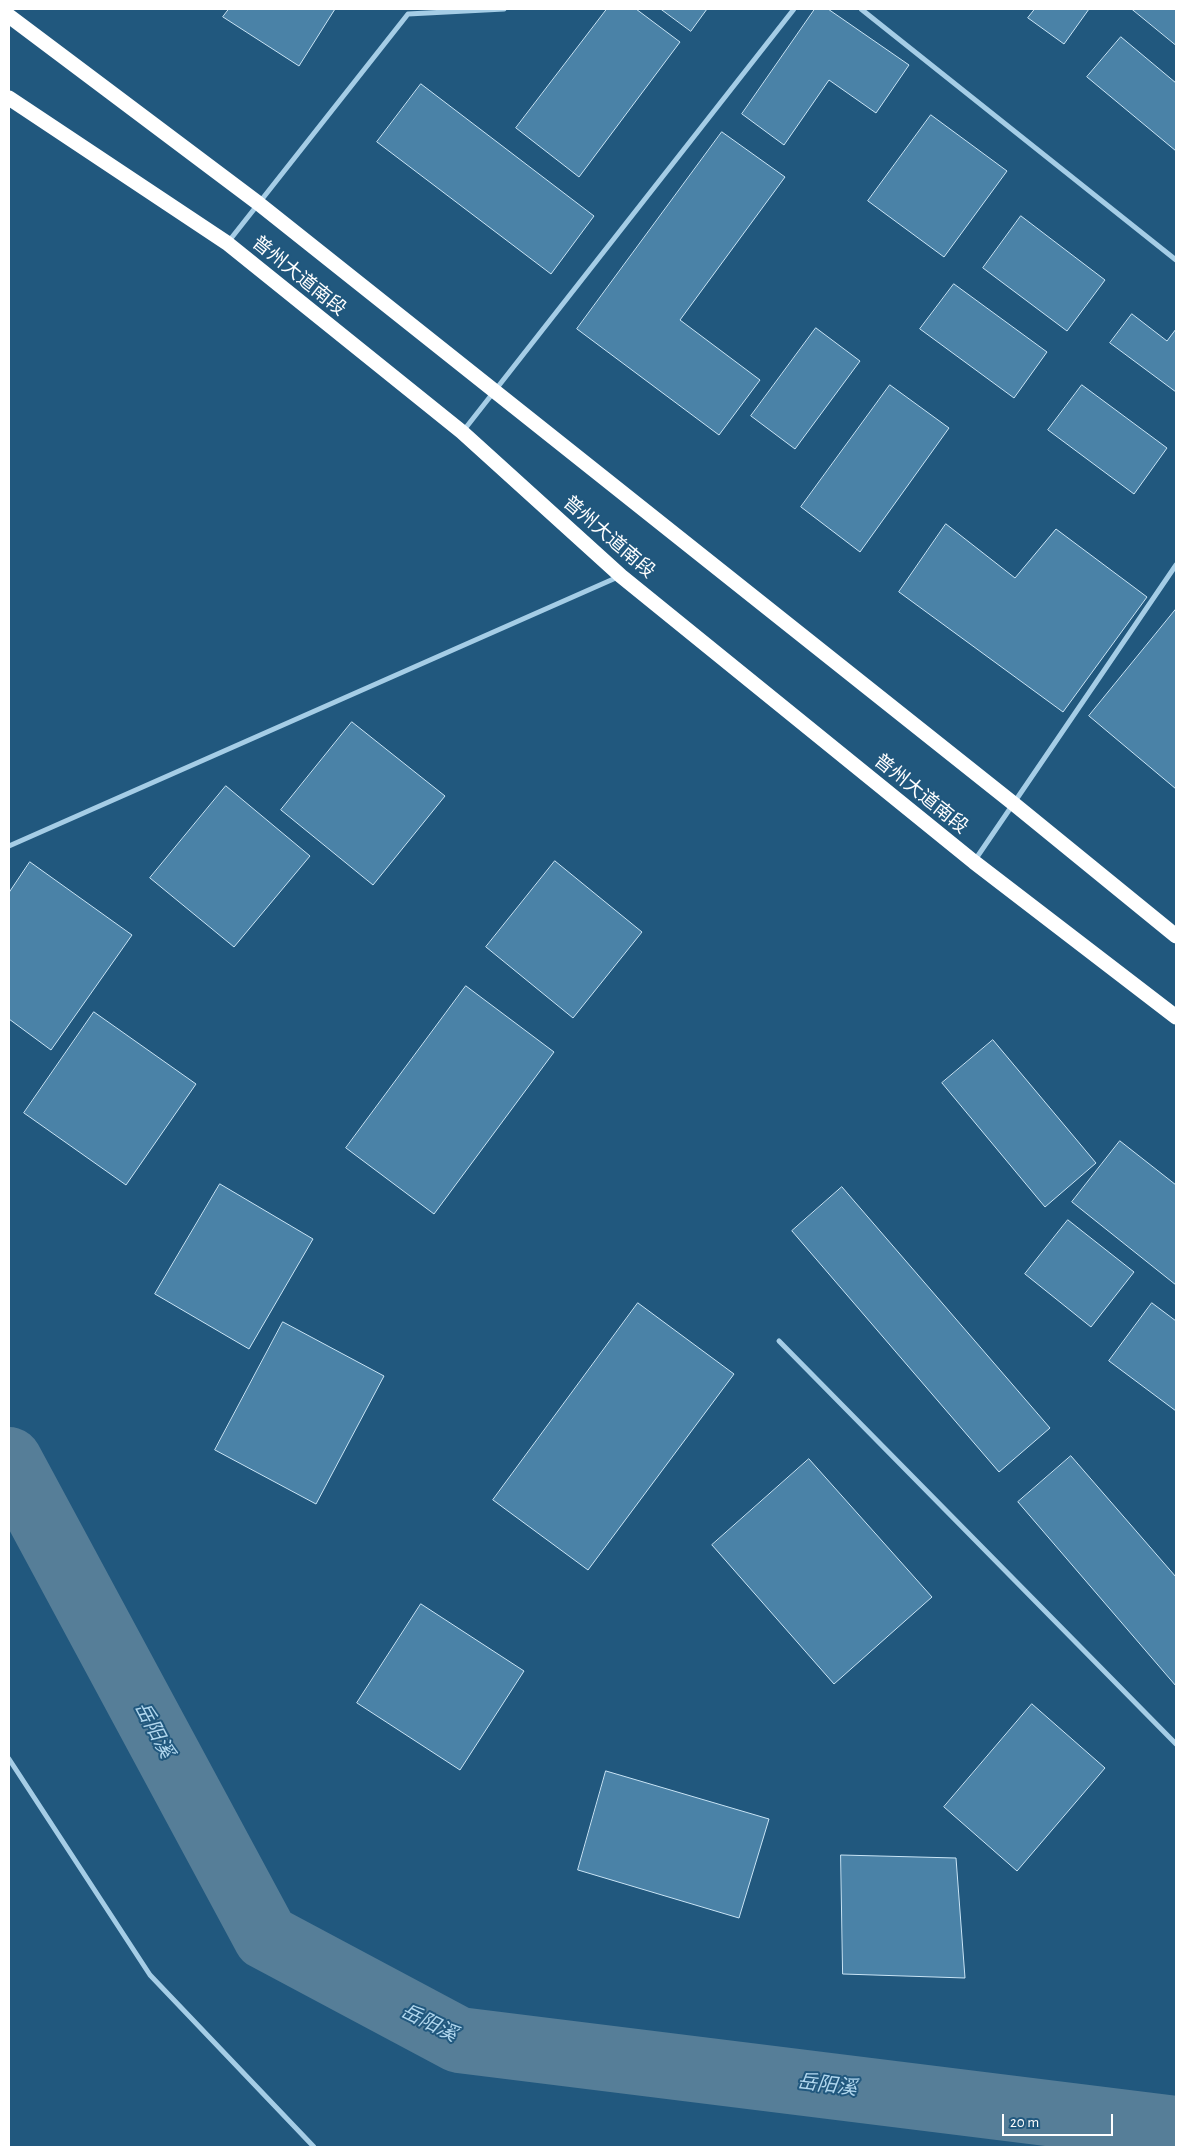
<!DOCTYPE html>
<html>
<head>
<meta charset="utf-8">
<style>
  body { margin:0 }
  #map { position:relative; width:1185px; height:2156px; overflow:hidden; background:#21587e; font-family:"Alegreya Sans",sans-serif }
  canvas { display:block }
  .frame { position:absolute; inset:0; border:10px solid #fff; pointer-events:none }
  .scale { position:absolute; left:1002px; top:2114px; width:111px; height:22px; box-sizing:border-box; border:2px solid #fff; border-top:0; padding-left:6px; font-size:15px; line-height:18px; white-space:nowrap; color:#fff; -webkit-text-stroke:4px #21587e; paint-order:stroke }
</style>
</head>
<body>
<div id="map">
<canvas width="1185" height="2156"></canvas>
<div class="frame"></div>
<div class="scale">20 m</div>
</div>
<script>
const g = document.querySelector('canvas').getContext('2d');
g.lineJoin = 'round';
function stroke(path, color, width, dash) { g.strokeStyle = color; g.lineWidth = width; g.lineCap = dash ? 'butt' : 'round'; g.setLineDash(dash || []); g.stroke(path); }
function fill(path, color) { g.fillStyle = color; g.fill(path, 'evenodd'); }
function drawText(font, color, halo, rows, align = 'center') {
  g.font = font + ' "Alegreya Sans","Noto Sans SC",sans-serif'; g.lineWidth = 4; g.setLineDash([]); g.textBaseline = 'middle'; g.strokeStyle = halo; g.fillStyle = color; for (const [text, x, y, turn = 0] of rows) {
    g.save(); g.translate(x, y); g.rotate((+turn || 0) * Math.PI / 180); g.textAlign = isNaN(turn) ? turn : align; if (halo) g.strokeText(text, 0, 0); g.fillText(text, 0, 0); g.restore();
  }
}
stroke(new Path2D(`
  M9,1460L266,1937L459,2040L1176,2129`), '#567e98', 66);
const building = new Path2D(`
  M229,9H335L299,66L223,17Z
  M607,9H636L680,42L579,177L516,128Z
  M661,9H707L691,31Z
  M815,9H828L909,65L876,113L829,80L784,145L742,114Z
  M1035,9H1089L1064,44L1028,18Z
  M1132,9H1176V45Z
  M1121,37L1176,83V151L1087,77Z
  M421,84L594,216L551,274L377,142Z
  M931,115L1007,171L944,257L868,201Z
  M722,132L785,177L680,320L760,380L719,435L577,329Z
  M1021,216L1105,280L1067,331L983,268Z
  M954,284L1047,352L1014,398L920,329Z
  M1132,314L1167,341L1176,329V392L1110,343Z
  M816,328L860,361L795,449L751,416Z
  M890,385L949,428L860,552L801,507Z
  M1082,385L1167,448L1134,494L1048,430Z
  M946,524L1015,578L1056,529L1147,597L1063,712L899,592Z
  M1176,609V789L1089,716Z
  M352,722L445,796L373,885L281,810Z
  M226,786L310,856L234,947L150,878Z
  M555,861L642,932L573,1018L486,947Z
  M30,862L132,935L51,1050L9,1019V893Z
  M466,986L554,1052L434,1214L346,1148Z
  M94,1012L196,1084L126,1185L24,1113Z
  M993,1040L1096,1163L1045,1207L942,1083Z
  M1120,1141L1176,1185V1285L1072,1202Z
  M220,1184L313,1239L249,1349L155,1294Z
  M842,1187L1050,1428L999,1472L792,1231Z
  M1068,1220L1134,1272L1091,1327L1025,1274Z
  M638,1303L734,1374L588,1570L493,1500Z
  M1152,1303L1176,1321V1411L1109,1361Z
  M283,1322L384,1376L316,1504L215,1450Z
  M1071,1456L1176,1577V1686L1018,1502Z
  M809,1459L932,1597L834,1684L712,1545Z
  M421,1604L524,1671L460,1770L357,1703Z
  M1032,1704L1105,1768L1017,1871L944,1807Z
  M606,1771L769,1819L739,1918L578,1870Z
  M841,1855L956,1858L965,1978L843,1974Z`);
fill(building, '#4a82a7');
stroke(building, '#c9e4f5', 1);
stroke(new Path2D(`
  M861,9L1176,260
  M229,241L408,14L504,9
  M464,430L794,9
  M9,846L618,577
  M975,860L1176,565
  M779,1341L1176,1744
  M9,1759L150,1975L314,2147`), '#a5cde6', 5);
stroke(new Path2D(`
  M9,16L258,203L1014,804L1176,936
  M9,98L227,243L462,432L621,576L974,862L1176,1017`), '#fff', 15);
drawText('19px', '#fff', '#21587e', [
  ["普州大道南段",299,276,39],
  ["普州大道南段",609,537,41],
  ["普州大道南段",921,794,39]
]);
drawText('italic 20px', '#b1d7ee', '#21587e', [
  ["岳阳溪",154,1730,62],
  ["岳阳溪",429,2023,26],
  ["岳阳溪",827,2085,7]
]);
</script>
</body>
</html>
